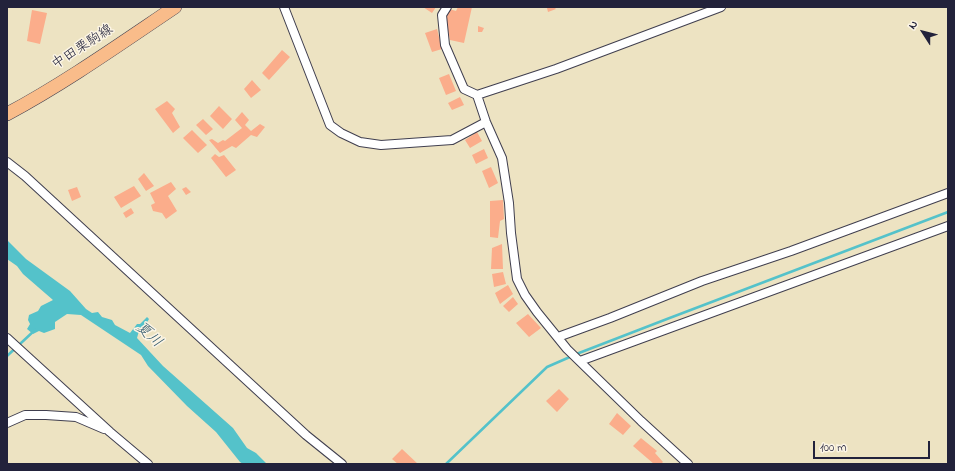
<!DOCTYPE html>
<html>
<head>
<meta charset="utf-8">
<style>
  body { margin:0 }
  #map { position:relative; width:955px; height:471px; overflow:hidden; background:#ede3c2; font-family:"Indie Flower",sans-serif }
  canvas { display:block }
  .frame { position:absolute; inset:0; border:8px solid #22223b; pointer-events:none }
  .north { position:absolute; left:903px; top:12px; width:40px; height:40px; -webkit-text-stroke:3px #fcf5e5; paint-order:stroke; rotate:306deg; font-size:11px; font-weight:700; line-height:16px; text-align:center; color:#22223b }
  .north::after { content:''; display:block; margin:auto; width:14px; height:18px; background:#22223b; clip-path:polygon(50% 0,100% 100%,50% 72%,0 100%) }
  .scale { position:absolute; left:813px; top:441px; width:117px; height:18px; box-sizing:border-box; border:2px solid #22223b; border-top:0; padding-left:5px; font-size:12px; line-height:14px; white-space:nowrap; color:#22223b; -webkit-text-stroke:3px #fcf5e5; paint-order:stroke }
</style>
</head>
<body>
<div id="map">
<canvas width="955" height="471"></canvas>
<div class="frame"></div>
<div class="north">N</div>
<div class="scale">100 m</div>
</div>
<script>
const g = document.querySelector('canvas').getContext('2d');
g.lineJoin = 'round';
function fill(path, color) { g.fillStyle = color; g.fill(path, 'evenodd'); }
function stroke(path, color, width, dash) { g.strokeStyle = color; g.lineWidth = width; g.lineCap = dash ? 'butt' : 'round'; g.setLineDash(dash || []); g.stroke(path); }
function drawText(font, color, halo, rows, align = 'center') {
  g.font = font + ' "Indie Flower","Klee One",sans-serif'; g.lineWidth = 3; g.setLineDash([]); g.textBaseline = 'middle'; g.strokeStyle = halo; g.fillStyle = color; for (const [text, x, y, turn = 0] of rows) {
    g.save(); g.translate(x, y); g.rotate((+turn || 0) * Math.PI / 180); g.textAlign = isNaN(turn) ? turn : align; if (halo) g.strokeText(text, 0, 0); g.fillText(text, 0, 0); g.restore();
  }
}
fill(new Path2D(`
  M7,240L26,259L70,291L86,309L92,313L98,312L102,317L112,320L115,325L130,333L137,324H140L147,317L149,319L144,328L139,331L137,338L163,366L233,428L247,448L256,453L267,464H243L240,462L216,432L187,406L148,366L141,355L81,315L67,314L55,322V329L44,333L39,331L33,334L27,329L30,324L28,320L29,315L38,311L41,306L53,300L23,274L17,266L7,259Z`), '#54c2ca');
stroke(new Path2D(`
  M7,356L35,330
  M446,464L547,367L579,353L667,319L948,212`), '#54c2ca', 2.5);
fill(new Path2D(`
  M423,7H436L432,13Z
  M458,7H472L464,43L450,40L446,20L449,9L456,11Z
  M549,7H554L556,9L548,12L547,8Z
  M32,10L47,13L40,44L27,41Z
  M478,26L484,28L482,32H478Z
  M437,29L442,49L432,52L425,33Z
  M282,50L290,57L269,80L262,73Z
  M449,74L456,91L446,95L439,78Z
  M252,80L261,90L251,98L244,89Z
  M460,97L464,105L452,110L448,103Z
  M167,101L175,109L172,113L180,127L173,133L155,109Z
  M219,106L232,119L223,129L210,116Z
  M242,112L249,120L245,125L251,131L260,124L265,127L257,137L251,135L236,148L232,146L220,153L209,140L212,139L218,143L223,140L225,141L242,128L235,120Z
  M203,119L213,129L206,135L196,125Z
  M192,130L207,145L198,153L183,138Z
  M477,132L482,141L470,148L465,140Z
  M484,149L488,158L476,164L472,155Z
  M215,154L219,157L224,155L236,170L226,177L211,158Z
  M491,167L498,183L489,188L482,171Z
  M144,173L154,186L146,191L138,179Z
  M171,182L176,189L168,196L177,211L166,219L162,213L153,211L151,205L155,203L150,193Z
  M134,186L141,196L121,208L114,197Z
  M77,187L81,197L72,201L68,190Z
  M186,187L191,192L186,195L182,189Z
  M503,200L504,219L500,221L498,238L490,237V201Z
  M131,208L134,213L126,218L123,213Z
  M502,244L503,269H491L492,248Z
  M503,272L506,284L494,287L492,274Z
  M508,285L513,294L500,304L495,293Z
  M513,297L518,304L509,312L503,306Z
  M528,314L541,328L529,337L516,323Z
  M559,389L569,399L557,412L546,401Z
  M617,413L631,426L623,435L609,424Z
  M641,438L657,451L655,453L663,462L661,464H654L633,446Z
  M402,449L418,464H398L392,459Z`), '#fbad8b');
const minor = new Path2D(`
  M284,7L330,125L341,133L360,142L381,145L452,140L486,122
  M447,7L442,15L445,45L464,89L477,95L556,69L721,7
  M477,95L486,122L502,158L509,203L511,233L517,279L525,295L537,312L567,349L641,421L688,464
  M7,162L25,176L306,435L342,464
  M558,337L610,318L702,281L791,251L948,193
  M7,338L110,432L148,464
  M580,361L948,226
  M7,423L25,415H46L76,417L104,429`);
const primary = new Path2D(`
  M7,114C65,83 120,44 175,7`);
stroke(minor, '#403f4f', 10);
stroke(primary, '#403f4f', 14);
stroke(minor, '#fff', 8);
stroke(primary, '#f9bc8a', 13);
drawText('14px', '#22223b', '#fcf5e5', [
  ["中田栗駒線",83,48,-33]
]);
drawText('italic 15px', '#345a6d', '#fcf5e5', [
  ["夏川",148,336,42]
]);
</script>
</body>
</html>
